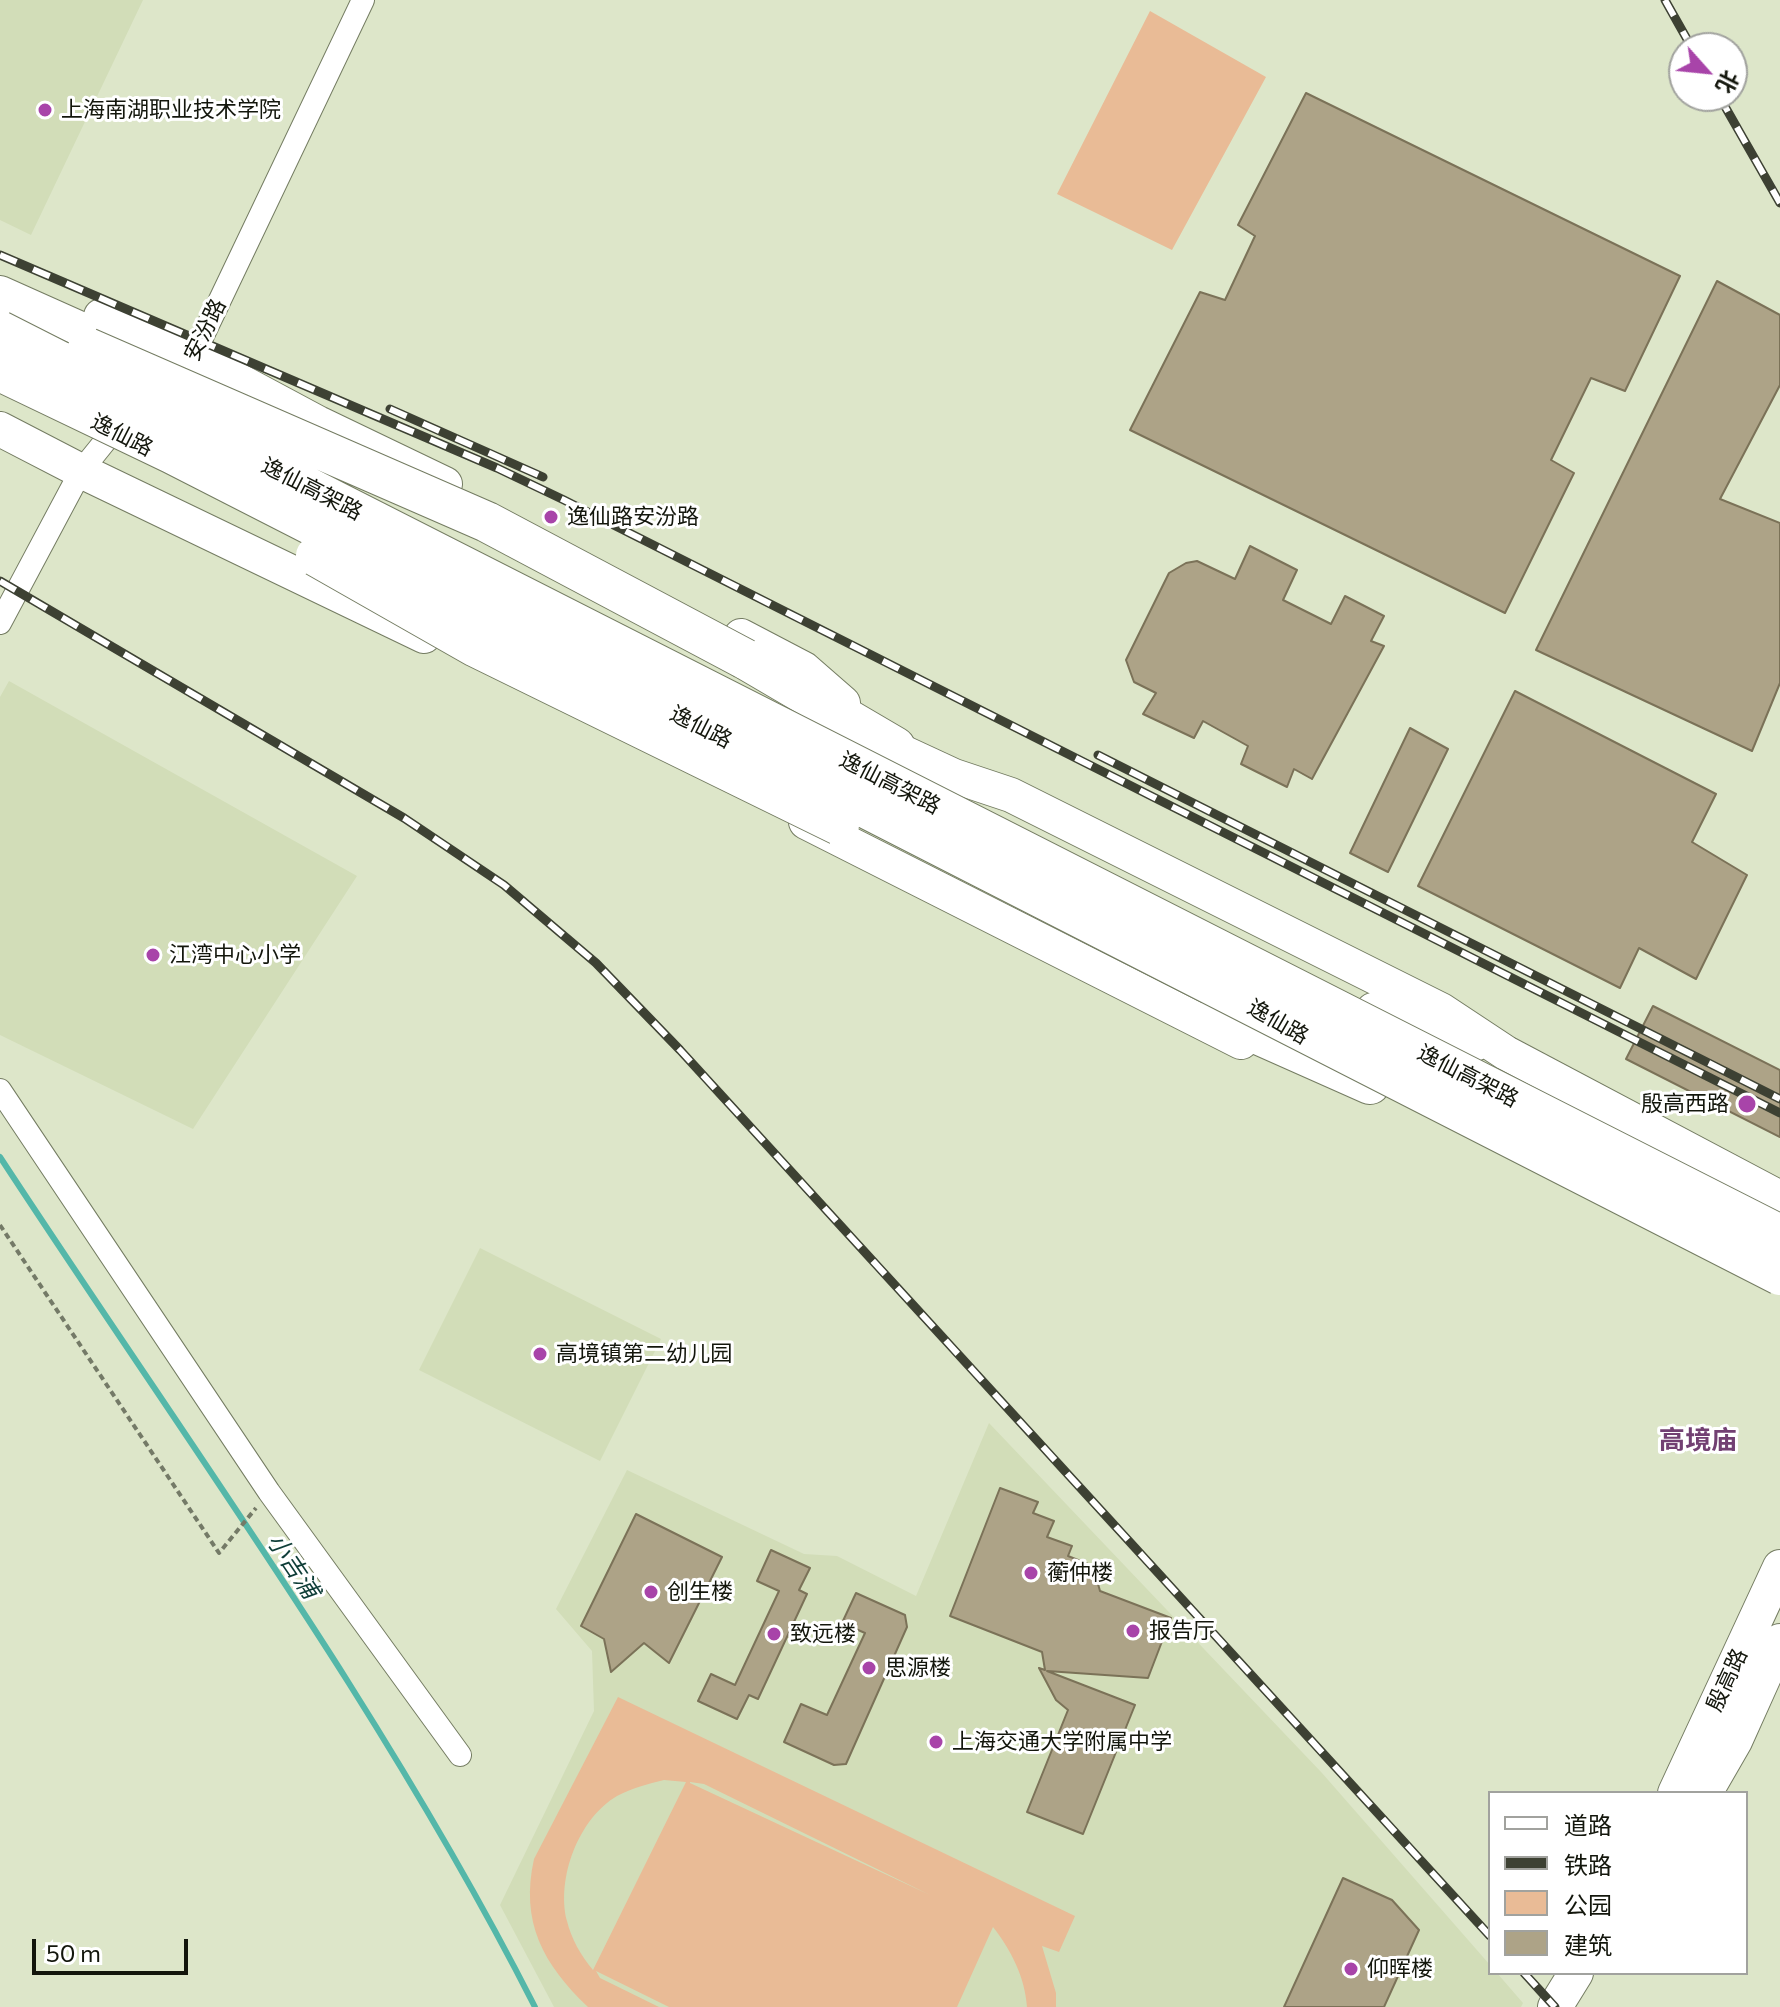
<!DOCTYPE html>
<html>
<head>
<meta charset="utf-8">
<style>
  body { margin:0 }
  #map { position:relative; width:1780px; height:2007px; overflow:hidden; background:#dde6c9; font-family:Commissioner,"Noto Sans SC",sans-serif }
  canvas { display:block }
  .legend { position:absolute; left:1488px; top:1791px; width:260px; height:184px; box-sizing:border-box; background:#fff; border:2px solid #a1a29e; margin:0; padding:10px 14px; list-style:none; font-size:24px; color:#13160c }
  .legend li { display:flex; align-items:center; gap:16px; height:40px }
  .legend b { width:40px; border:2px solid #a1a29e }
  .north { position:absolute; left:1668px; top:32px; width:80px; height:80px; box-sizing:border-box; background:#fff; border:2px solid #a1a29e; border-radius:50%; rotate:117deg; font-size:22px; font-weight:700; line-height:32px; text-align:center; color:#13160c }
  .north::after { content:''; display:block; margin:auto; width:28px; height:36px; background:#a844a9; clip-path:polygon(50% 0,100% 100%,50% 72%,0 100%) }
  .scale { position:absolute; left:32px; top:1939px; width:156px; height:36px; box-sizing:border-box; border:4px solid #13160c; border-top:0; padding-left:10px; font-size:24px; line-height:28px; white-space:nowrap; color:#13160c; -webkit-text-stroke:6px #fff; paint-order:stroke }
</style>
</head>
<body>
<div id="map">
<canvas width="1780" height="2007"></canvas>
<ul class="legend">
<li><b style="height:10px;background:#fff"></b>道路</li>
<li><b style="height:10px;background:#3d4133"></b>铁路</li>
<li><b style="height:22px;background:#e9bb96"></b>公园</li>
<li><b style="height:22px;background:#ada387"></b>建筑</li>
</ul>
<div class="north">北</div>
<div class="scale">50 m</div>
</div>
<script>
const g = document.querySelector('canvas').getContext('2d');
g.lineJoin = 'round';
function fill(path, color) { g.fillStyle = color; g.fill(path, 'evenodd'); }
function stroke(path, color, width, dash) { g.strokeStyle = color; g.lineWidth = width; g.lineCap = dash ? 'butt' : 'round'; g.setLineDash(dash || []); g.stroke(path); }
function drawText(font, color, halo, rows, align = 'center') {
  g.font = font + ' Commissioner,"Noto Sans SC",sans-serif'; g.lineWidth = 6; g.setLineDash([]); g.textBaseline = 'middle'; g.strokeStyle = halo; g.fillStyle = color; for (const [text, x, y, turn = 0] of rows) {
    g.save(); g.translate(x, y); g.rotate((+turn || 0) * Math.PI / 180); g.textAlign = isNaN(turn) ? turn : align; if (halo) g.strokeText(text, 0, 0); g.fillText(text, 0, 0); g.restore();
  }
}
fill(new Path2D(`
  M0,0H143L31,235L0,220Z
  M9,681L357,876L193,1129L0,1035V697Z
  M480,1248L661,1339L600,1461L419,1370Z
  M989,1423L1322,1773L1490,1965V1973H1497L1523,2003L1521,2007H554L500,1905L594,1711L592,1651L556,1609L627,1470L804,1554L837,1556L916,1596Z`), '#d2ddb8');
fill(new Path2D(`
  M1150,11L1266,77L1172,250L1057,194Z
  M618,1697L1075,1916L1059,1952L1042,1946L1056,1993V2007H1027C1025,1977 1011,1950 993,1927L957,2007H669L596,1971L600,1978L659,2007H588C543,1964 520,1922 534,1859ZM664,1780L686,1782L593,1970C581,1956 571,1938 567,1921C556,1878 579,1818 617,1796C632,1788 648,1784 664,1780ZM690,1782L704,1784L930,1895L690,1783Z`), '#e9bb96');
stroke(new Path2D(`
  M0,1157C183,1437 383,1708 535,2007`), '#54b7a9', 6);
const building = new Path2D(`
  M1306,93L1680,276L1625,391L1591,378L1551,460L1574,473L1505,613L1130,430L1200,292L1225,300L1255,236L1238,225Z
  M1717,281L1780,315V385L1720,499L1780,523V683L1752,751L1536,650Z
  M1250,546L1297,570L1283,600L1331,624L1345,596L1384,616L1371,641L1384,646L1312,779L1294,769L1287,787L1241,764L1248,746L1203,721L1194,738L1143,714L1156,693L1134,682L1126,660L1169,573L1186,563L1197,561L1235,579Z
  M1515,691L1716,794L1692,842L1747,875L1696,979L1639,948L1620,988L1418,886Z
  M1410,728L1448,749L1388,872L1350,853Z
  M1653,1006L1780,1070V1137L1626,1059Z
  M1000,1488L1038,1502L1033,1513L1054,1521L1047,1537L1072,1546L1068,1556L1093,1566L1100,1591L1171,1618L1148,1678L1047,1671L1135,1705L1083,1834L1027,1812L1068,1710L1056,1700L1039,1668L1045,1670L1042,1652L950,1616Z
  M636,1514L722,1557L669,1663L644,1643L611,1672L604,1639L581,1626Z
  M771,1550L810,1568L799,1590L807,1594L758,1699L749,1695L737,1719L698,1701L711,1674L735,1685L779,1591L757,1581Z
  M856,1593L905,1615L907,1627L846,1764L834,1765L784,1742L801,1704L827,1715L865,1633L842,1623Z
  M1343,1878L1392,1900L1419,1930L1384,2007H1284Z`);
fill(building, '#ada387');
stroke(building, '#7b7258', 2);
const street = new Path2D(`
  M188,367L363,0
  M0,623L81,471L123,419
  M0,1090L269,1492L460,1755`);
const primary = new Path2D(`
  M0,293L123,348
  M101,316L193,356L318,423L445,484
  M0,429L81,471L424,636
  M741,636L804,669L843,703
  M872,738L954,776L1011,795L1441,1010L1506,1053L1780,1198
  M806,822L1241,1042
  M1373,1010L1398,1023L1475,1044
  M1675,1793L1780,1567
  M1705,1793L1735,1741L1780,1641
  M1555,2007L1576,1973`);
const highway = new Path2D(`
  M745,659L895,747
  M1217,1016L1370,1084`);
stroke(street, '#747c62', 24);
stroke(primary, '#747c62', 36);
stroke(highway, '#747c62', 42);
stroke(new Path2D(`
  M0,1225L219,1553L256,1508`), '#747a67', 4, [6, 4]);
stroke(street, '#fff', 22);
stroke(primary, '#fff', 34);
stroke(highway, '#fff', 40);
const rail = new Path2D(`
  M1665,0L1692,48
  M1719,96L1780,203
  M0,255L497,468L564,500L1780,1113
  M390,409L543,477
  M0,581L404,818L504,885L596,963L680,1050L1490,1936
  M1098,755L1780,1099
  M1524,1973L1555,2007`);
stroke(rail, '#3d4133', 9);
stroke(rail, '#fff', 6, [18]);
const highwayBridge = new Path2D(`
  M0,331L1780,1235
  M88,348L487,522L745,659
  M0,371L171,453L1780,1275
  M316,556L476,647L839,825`);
stroke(highwayBridge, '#747c62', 42, []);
stroke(highwayBridge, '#fff', 40);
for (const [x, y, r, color] of [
  [45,110,8,"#a844a9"],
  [551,517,8,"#a844a9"],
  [153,955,8,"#a844a9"],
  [1747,1104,10,"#a844a9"],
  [540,1354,8,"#a844a9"],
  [1031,1573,8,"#a844a9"],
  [651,1592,8,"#a844a9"],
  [1133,1631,8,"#a844a9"],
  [774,1634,8,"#a844a9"],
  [869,1668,8,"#a844a9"],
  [936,1742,8,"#a844a9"],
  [1351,1969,8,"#a844a9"]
]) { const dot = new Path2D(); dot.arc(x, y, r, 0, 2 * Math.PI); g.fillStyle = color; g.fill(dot); stroke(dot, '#fff', 3); }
drawText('22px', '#13160c', '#fff', [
  ["上海南湖职业技术学院",61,110],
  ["逸仙路安汾路",567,517],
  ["江湾中心小学",169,955],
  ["殷高西路",1729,1104,"right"],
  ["高境镇第二幼儿园",556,1354],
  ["蘅仲楼",1047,1573],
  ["创生楼",667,1592],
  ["报告厅",1149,1631],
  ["致远楼",790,1634],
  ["思源楼",885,1668],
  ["上海交通大学附属中学",952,1742],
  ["仰晖楼",1367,1969]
], 'left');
drawText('22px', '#13160c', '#fff', [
  ["安汾路",205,330,-64],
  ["逸仙路",122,435,27],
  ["逸仙高架路",312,489,27],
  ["逸仙路",701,727,27],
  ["逸仙高架路",890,783,27],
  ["逸仙路",1278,1022,30],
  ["逸仙高架路",1468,1076,27],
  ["殷高路",1727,1680,-65]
]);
drawText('italic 24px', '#0e3d37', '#fff', [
  ["小吉浦",293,1566,56]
]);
drawText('bold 26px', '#724072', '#fff', [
  ["高境庙",1698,1440]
]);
</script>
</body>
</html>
